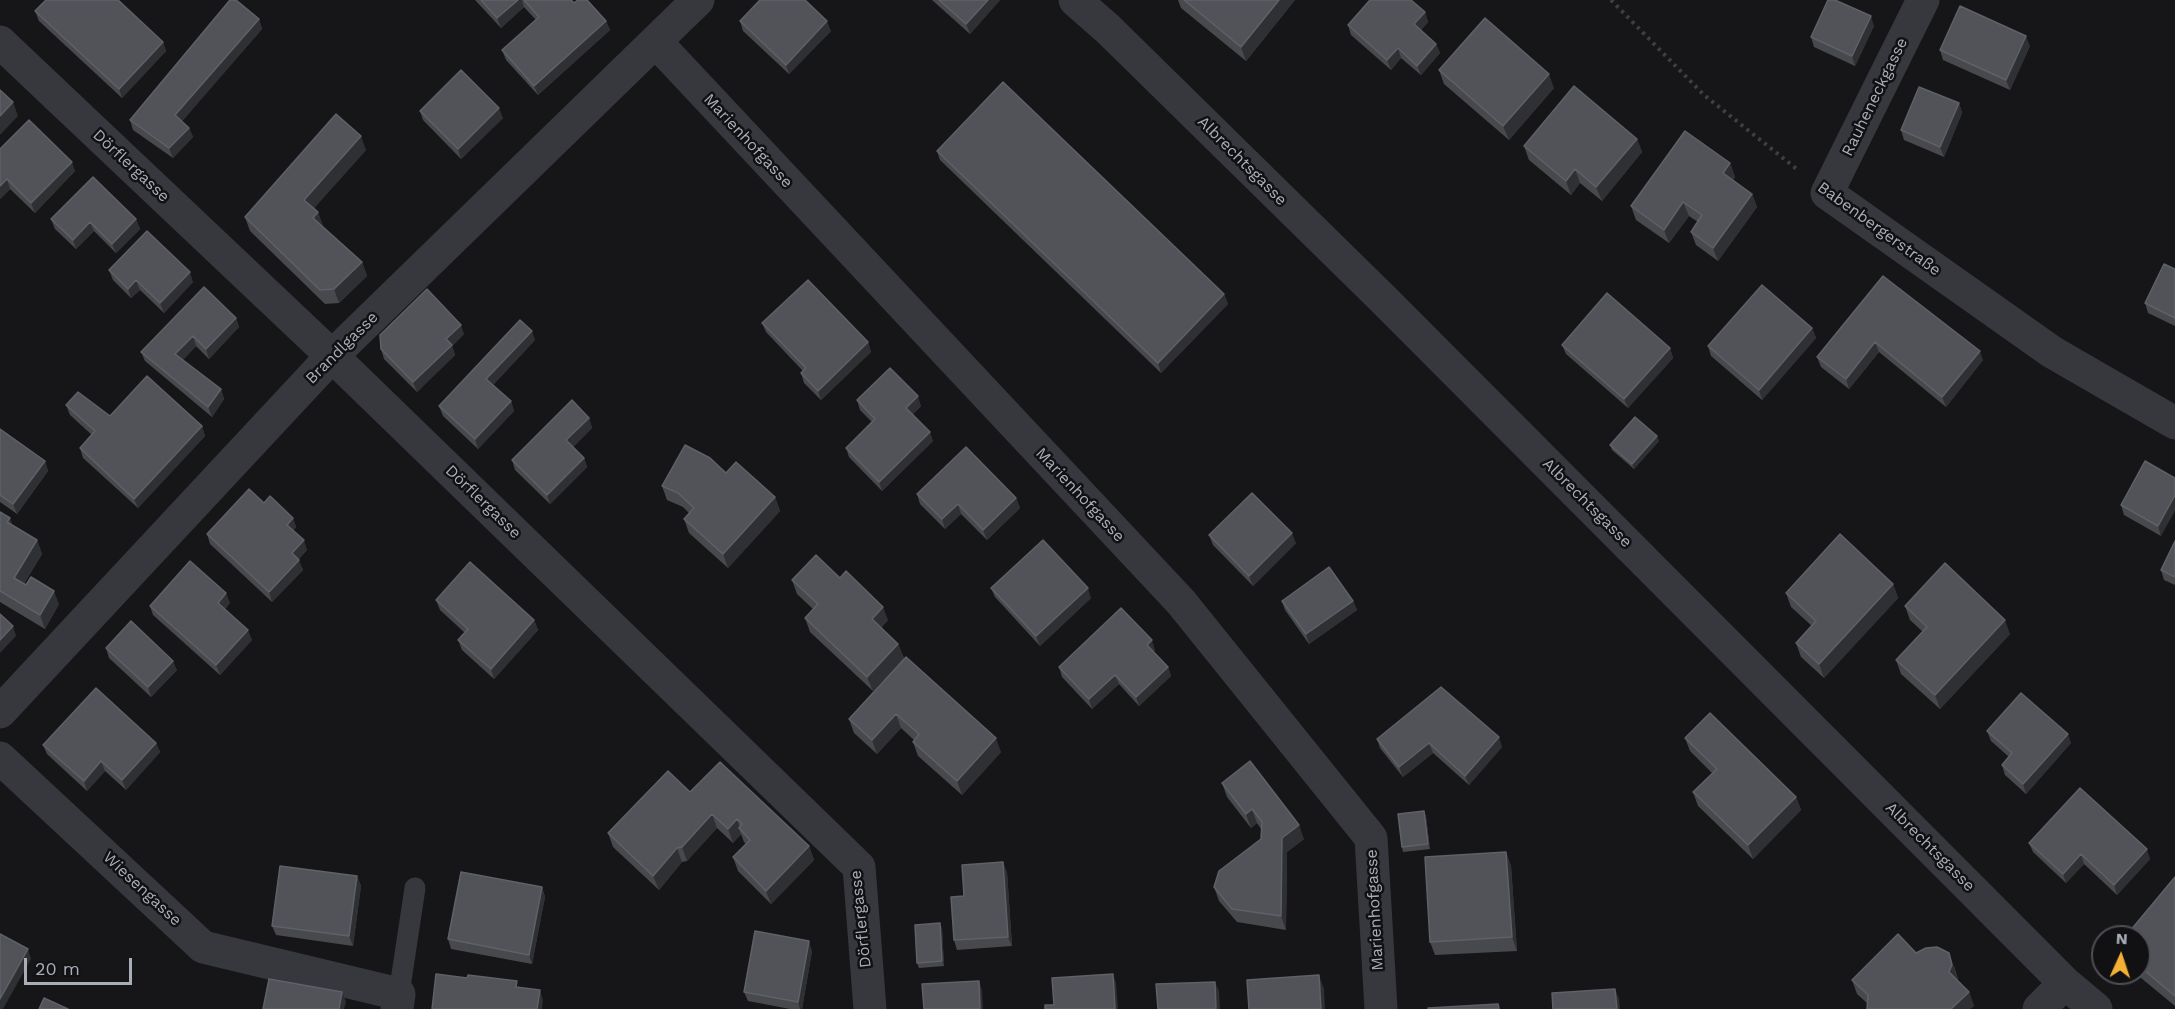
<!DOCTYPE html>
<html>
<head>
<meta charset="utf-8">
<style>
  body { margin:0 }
  #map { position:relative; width:2175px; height:1009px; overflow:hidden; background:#161618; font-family:"Work Sans",sans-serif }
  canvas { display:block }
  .north { position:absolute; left:2091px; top:925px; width:60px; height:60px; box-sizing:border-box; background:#111113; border:2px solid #4d4f55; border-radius:50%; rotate:3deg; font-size:16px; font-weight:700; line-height:24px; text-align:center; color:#a8adb8 }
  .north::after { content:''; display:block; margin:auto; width:21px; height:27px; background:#f2b134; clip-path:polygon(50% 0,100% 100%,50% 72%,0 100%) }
  .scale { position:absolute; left:24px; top:958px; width:108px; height:27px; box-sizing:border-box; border:3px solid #a8adb8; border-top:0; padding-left:8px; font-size:18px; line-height:21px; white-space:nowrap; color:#a8adb8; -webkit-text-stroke:4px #111113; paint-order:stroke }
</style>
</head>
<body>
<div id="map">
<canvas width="2175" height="1009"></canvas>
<div class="north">N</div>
<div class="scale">20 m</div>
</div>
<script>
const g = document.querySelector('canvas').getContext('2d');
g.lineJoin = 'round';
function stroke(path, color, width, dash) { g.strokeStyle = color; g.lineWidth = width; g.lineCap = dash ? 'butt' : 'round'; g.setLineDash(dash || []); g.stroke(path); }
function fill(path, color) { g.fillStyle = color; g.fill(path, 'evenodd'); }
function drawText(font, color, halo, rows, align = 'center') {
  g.font = font + ' "Work Sans",sans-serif'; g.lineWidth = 5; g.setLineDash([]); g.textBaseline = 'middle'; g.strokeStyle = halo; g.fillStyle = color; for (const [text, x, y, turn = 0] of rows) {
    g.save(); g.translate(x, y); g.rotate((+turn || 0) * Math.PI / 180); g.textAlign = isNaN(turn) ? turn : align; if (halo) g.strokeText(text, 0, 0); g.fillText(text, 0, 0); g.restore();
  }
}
stroke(new Path2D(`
  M1611,0L1704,95L1798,170`), '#3d3f44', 4, [3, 4.5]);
stroke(new Path2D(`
  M399,994L415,888`), '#37383d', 21);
stroke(new Path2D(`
  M1075,0L1108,29L1384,300L2065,983L2096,1009
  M1923,0L1827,193L2052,352L2175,423
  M0,42L332,356L859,867L870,1009
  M656,42L1181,602L1371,838L1381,1009
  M0,712L332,356L698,0
  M0,758L203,947L399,994L397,1009
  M2039,1009L2065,983`), '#37383d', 33);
fill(new Path2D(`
  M475,0H571L574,3L606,21L610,30L538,95L506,60L502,50L536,20L524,7L501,28Z
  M932,0H1000L970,34Z
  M1178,0H1295L1246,61L1181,8Z
  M35,11L163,42L166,51L122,98L39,21Z
  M1425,12L1428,22L1421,30L1436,44L1440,53L1421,75L1401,58L1391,70L1351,35L1348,25Z
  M259,19L262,29L182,121L189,128L193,137L173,158L133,130L130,120Z
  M740,21L831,31L789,74L743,31Z
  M1874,26L1855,66L1814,47L1811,37Z
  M2030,46L2010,90L1943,60L1940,50Z
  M1439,70L1554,88L1509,140L1444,84Z
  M1959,103L1962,113L1944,157L1904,140L1901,130Z
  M420,111L503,118L461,159L423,120Z
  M1637,139L1642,152L1602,201L1580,183L1571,195L1529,160L1524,146Z
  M0,149L75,171L35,213L10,189L0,199Z
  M366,150L314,208L318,212L323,227L362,262L367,276L339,303L325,304L250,231L245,217Z
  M937,151L1224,294L1228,304L1161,373L940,160Z
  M1730,163L1735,177L1733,180L1752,194L1757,207L1718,261L1696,245L1691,232L1698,222L1689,216L1669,243L1636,220L1631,206Z
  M51,219H136L140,229L116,253L94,231L76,249L55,229Z
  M2175,269V326L2148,313L2145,303Z
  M109,270L193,282L164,313L140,290L131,298L113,280Z
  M1883,276L1983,360L1946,407L1879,352L1849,389L1821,367L1817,357Z
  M236,318L239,327L209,359L196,346L183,360L221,389L224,399L212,417L145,361L141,352Z
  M762,323L868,342L871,352L821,400L804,383L801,373L803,371L766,332Z
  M1812,328L1816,338L1762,400L1711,356L1708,346Z
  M464,334L452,346L455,355L417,392L384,359L381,349Z
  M535,340L493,385L511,401L514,411L478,449L443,416L439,406Z
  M1562,345L1670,348L1673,358L1628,408L1566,354Z
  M857,400L921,406L913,414L933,441L882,491L849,457L846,448L872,422L860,410Z
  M66,405L110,416L202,426L205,436L138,508L83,458L80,448L92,435L70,415Z
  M589,418L592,428L573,447L584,458L587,467L550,504L515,470L512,460Z
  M0,429L45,461L48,471L17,514L0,502Z
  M1659,441L1634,469L1612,450L1610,445Z
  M2145,461L2161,536L2124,515L2121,505Z
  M726,473L775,497L780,511L728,568L689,533L684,519L689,513L683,507L667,500L662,486Z
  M917,494L1016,498L1020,508L987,540L961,514L945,529L920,504Z
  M264,503L293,518L296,527L293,531L307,550L298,560L303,570L272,602L210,544L207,534Z
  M0,512L13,526L37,540L42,554L24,584L59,604L45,629L0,602Z
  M1209,535L1296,543L1253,586L1213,545Z
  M2175,541V585L2164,580L2161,570Z
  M840,578L888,620L881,628L898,644L904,658L873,691L810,632L805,618L813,609L797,594L792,580Z
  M1893,584L1898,598L1824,678L1801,657L1796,643L1812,626L1791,607L1786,593Z
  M991,588L1091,598L1040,646L995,597Z
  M436,600L534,620L538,630L494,679L462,650L458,640L465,633L440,610Z
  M1282,601H1353L1357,610L1309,644L1285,610Z
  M230,603L225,609L252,640L220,675L153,615L150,606Z
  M1905,606L2010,634L1940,709L1901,674L1896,660L1923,632L1910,620Z
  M106,648L177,670L151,697L109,658Z
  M1155,650L1153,652L1168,667L1171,676L1139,706L1119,684L1092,709L1062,677L1059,667Z
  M906,657L1001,752L962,795L918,756L913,742L914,740L901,728L877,754L854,733L849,719Z
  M1987,731L2071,743L2026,794L2005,775L2002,765L2009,757L1991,741Z
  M1685,738L1796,797L1801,810L1753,859L1698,806L1693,792L1712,773L1690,751Z
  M1377,739L1502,747L1469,785L1433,753L1403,777L1380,748Z
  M156,743L160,752L126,790L105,771L87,791L47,754L43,745Z
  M1222,783L1304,839L1287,852L1286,930L1237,922L1219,901L1214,887L1261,839V829L1257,823L1251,828L1227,797Z
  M690,792L809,846L814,860L771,904L738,871L733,857L746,844L744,842L741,834L733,843L717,828L687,861L682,862L659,890L613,847L608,833Z
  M1424,811L1426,816L1430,849L1403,852L1402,847Z
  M2029,843L2150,859L2117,895L2084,864L2066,883L2033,852Z
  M1506,852L1511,866L1517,951L1435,955L1430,942Z
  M1007,872L1012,946L957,950L954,940L964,896Z
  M357,876L361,886L353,946L276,935L272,926Z
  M2175,877V1006L2135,973H2139V937Z
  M542,887L545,897L532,964L451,949L448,939Z
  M942,928L944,966L919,968L917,963Z
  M812,951L802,1009H790L748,1001L744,992Z
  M1954,966L1958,979L1957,980L1969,992L1974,1006L1970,1009H1867V1003L1857,994L1852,980Z`), '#47494d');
fill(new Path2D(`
  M518,0H522L524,7L501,28L497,18Z
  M988,0H1000L970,34L966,24Z
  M1279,0H1295L1246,61L1241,47Z
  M1425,12L1428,22L1418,34L1414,24Z
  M1871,16L1874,26L1855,66L1852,56Z
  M259,19L262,29L179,125L175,115Z
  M606,21L610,30L538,95L534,86Z
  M827,21L831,31L789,74L786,65Z
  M2026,36L2030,46L2010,90L2006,80Z
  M163,42L166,51L122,98L119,89Z
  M1436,44L1440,53L1421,75L1417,66Z
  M1398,48L1401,58L1391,70L1387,60Z
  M1549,74L1554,88L1509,140L1503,126Z
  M13,102L18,116L0,135V116Z
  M1959,103L1962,113L1944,157L1940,147Z
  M499,108L503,118L461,159L458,149Z
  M189,128L193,137L173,158L169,148Z
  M361,136L366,150L309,214L304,200Z
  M1637,139L1642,152L1602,201L1596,187Z
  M72,162L75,171L35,213L31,203Z
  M1730,163L1735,177L1728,187L1723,173Z
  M1575,169L1580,183L1571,195L1566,181Z
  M7,179L10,189L0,199V186Z
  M1752,194L1757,207L1718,261L1713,248Z
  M1683,202L1689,216L1669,243L1664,230Z
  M318,212L323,226L318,232L313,218Z
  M136,219L140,229L116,253L112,244Z
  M90,222L94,231L76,249L73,240Z
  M362,262L367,276L339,303L334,289Z
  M190,272L193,282L164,313L160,303Z
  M136,280L140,290L131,298L128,289Z
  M1224,294L1228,304L1161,373L1158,363Z
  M236,318L239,327L209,359L206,349Z
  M461,325L464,334L452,346L455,355L417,392L413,382L446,339Z
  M1812,328L1816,338L1762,400L1759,390Z
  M532,331L535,340L490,388L486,379Z
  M193,336L196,346L179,364L175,354Z
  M868,342L871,352L821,400L818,391Z
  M1875,342L1879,352L1849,389L1846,379Z
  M1670,348L1673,358L1628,408L1624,399Z
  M1980,351L1983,360L1946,407L1942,397Z
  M221,389L224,399L212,417L208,407Z
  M918,396L921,406L910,417L906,408Z
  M511,401L514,411L478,449L475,439Z
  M589,418L592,428L570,450L566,440Z
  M202,426L205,436L138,508L134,499Z
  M930,432L933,441L882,491L879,482Z
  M1657,436L1659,441L1634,469L1632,464Z
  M584,458L587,467L550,504L547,495Z
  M45,461L48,471L17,514L13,504Z
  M2175,495V511L2161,536L2158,526Z
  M775,497L780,511L728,568L723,554Z
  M1016,498L1020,508L987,540L983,530Z
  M958,504L961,514L945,529L942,519Z
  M10,518L15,532L7,522Z
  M293,518L296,527L290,534L287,525Z
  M1292,533L1296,543L1253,586L1249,576Z
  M37,540L42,554L19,592L14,578Z
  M304,540L307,550L295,563L292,553Z
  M299,560L303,570L272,602L269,592Z
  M1893,584L1898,598L1824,678L1819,664Z
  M1088,588L1091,598L1040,646L1036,636Z
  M54,591L59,604L45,629L40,615Z
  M226,593L230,603L221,612L218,603Z
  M1353,601L1357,610L1309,644L1306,634Z
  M883,607L888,620L877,632L872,619Z
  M534,620L538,630L494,679L491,669Z
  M2005,620L2010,634L1940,709L1935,695Z
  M13,626L16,636L0,653V640Z
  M248,630L252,640L220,675L216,665Z
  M1152,640L1155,650L1151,654L1147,645Z
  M898,644L904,658L873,691L867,677Z
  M173,661L177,670L151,697L148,687Z
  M1168,667L1171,676L1139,706L1136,697Z
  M1115,675L1119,684L1092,709L1089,699Z
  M896,714L901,728L877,754L872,740Z
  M2068,734L2071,743L2026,794L2023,784Z
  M1499,737L1502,747L1469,785L1465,776Z
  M996,738L1001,752L962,795L957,781Z
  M156,743L160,752L126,790L122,780Z
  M1429,743L1433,753L1403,777L1399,767Z
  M101,761L105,771L87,791L84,781Z
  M1796,797L1801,810L1753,859L1748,845Z
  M1252,809L1257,823L1251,828L1246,814Z
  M1424,811L1426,816L1430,849L1428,844Z
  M712,814L717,828L687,861L682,847Z
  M737,819L741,831L739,828L741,834L733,843L728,829Z
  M1299,825L1304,839L1287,852L1286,930L1281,916L1282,838Z
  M809,846L814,860L771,904L766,891Z
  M677,848L682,862L659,890L653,876Z
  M2147,849L2150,859L2117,895L2114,885Z
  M1506,852L1511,866L1517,951L1512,937Z
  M2081,854L2084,864L2066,883L2063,874Z
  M1003,862L1007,872L1012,946L1008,937Z
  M357,876L361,886L353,946L349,936Z
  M542,887L545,897L532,964L529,955Z
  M940,923L942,928L944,966L942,961Z
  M809,941L812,951L802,1009H800L798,1002Z
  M28,949L31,959L3,1009H0V999Z
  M1949,953L1958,979L1954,986L1949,972Z
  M1113,974L1116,983L1118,1009H1115Z
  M1319,975L1324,989L1325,1009H1321Z
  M979,981L982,990L983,1009H980Z
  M1215,982L1219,991L1220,1009H1216Z
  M1615,989L1619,999L1620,1009H1617Z
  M540,990L543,1000L542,1009H537Z
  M342,992L346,1002L344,1009H339Z
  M1969,992L1974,1006L1970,1009H1951Z`), '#2f3033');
const building = new Path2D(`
  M46,0H118L163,42L119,89L35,11Z
  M230,0H236L259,19L175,115L189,128L169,148L130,120Z
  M481,0H518L497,18Z
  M524,0H571L574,3L578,0H587L606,21L534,86L502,50L539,17Z
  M760,0H805L827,21L786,65L740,21Z
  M939,0H988L966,24Z
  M1184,0H1279L1241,47Z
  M1370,0H1411L1425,12L1414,24L1436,44L1417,66L1398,48L1387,60L1348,25Z
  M1828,0H1835L1871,16L1852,56L1811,37Z
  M1960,6L2026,36L2006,80L1940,50Z
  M1485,18L1549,74L1503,126L1439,70Z
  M461,70L499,108L458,149L420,111Z
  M1003,82L1224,294L1158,363L937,151Z
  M1574,86L1637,139L1596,187L1575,169L1566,181L1524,146Z
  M1919,87L1959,103L1940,147L1901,130Z
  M0,90L13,102L0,116Z
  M336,114L361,136L304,200L318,212L313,218L362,262L334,289L320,290L245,217Z
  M29,120L72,162L31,203L7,179L0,186V149Z
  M1685,131L1730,163L1723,173L1752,194L1713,248L1691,232L1702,215L1683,202L1664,230L1631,206Z
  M93,177L136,219L112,244L90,222L73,240L51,219Z
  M147,231L190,272L160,303L136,280L128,289L109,270Z
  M2164,264L2175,269V318L2145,303Z
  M1883,276L1980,351L1942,397L1875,342L1846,379L1817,357Z
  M808,280L868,342L818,391L801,373L806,368L762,323Z
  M1762,285L1812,328L1759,390L1708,346Z
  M204,287L236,318L206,349L193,336L175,354L221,389L208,407L141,352Z
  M427,289L461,325L446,339L452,345L413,382L381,349L380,335Z
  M1607,293L1670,348L1624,399L1562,345Z
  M520,320L532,331L486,379L511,401L475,439L439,406Z
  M890,368L918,396L906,408L930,432L879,482L846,448L875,419L857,400Z
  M147,376L202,426L134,499L80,448L95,431L66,405L78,392L110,416Z
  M572,400L589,418L566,440L584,458L547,495L512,460Z
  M1635,417L1657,436L1632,464L1610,445Z
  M0,429L45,461L13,504L0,495Z
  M685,445L710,458L726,473L736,462L775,497L723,554L684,519L694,508L678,493L662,486Z
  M966,447L1016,498L983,530L958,504L942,519L917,494Z
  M2145,461L2175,478V495L2158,526L2121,505Z
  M249,489L264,503L270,496L293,518L287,525L304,540L292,553L299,560L269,592L207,534Z
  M1252,493L1292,533L1249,576L1209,535Z
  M0,512L10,518L7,522L37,540L14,578L26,585L31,577L54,591L40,615L0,591Z
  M1840,534L1893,584L1819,664L1796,643L1816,621L1786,593Z
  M1043,540L1088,588L1036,636L991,588Z
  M2175,541V577L2161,570Z
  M816,555L840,578L846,571L883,607L872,619L898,644L867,677L805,618L818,604L792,580Z
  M190,561L226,593L218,603L248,630L216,665L150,606Z
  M470,562L534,620L491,669L458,640L468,629L436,600Z
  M1945,563L2005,620L1935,695L1896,660L1927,627L1905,606Z
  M1329,567L1353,601L1306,634L1282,601Z
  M1121,608L1152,640L1147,645L1168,667L1136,697L1115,675L1089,699L1059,667Z
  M0,614L13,626L0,640Z
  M131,621L173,661L148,687L106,648Z
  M906,657L996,738L957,781L913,742L919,734L896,714L872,740L849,719Z
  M1441,687L1499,737L1465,776L1429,743L1399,767L1377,739Z
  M96,688L156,743L122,780L101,761L84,781L43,745Z
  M2021,693L2068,734L2023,784L2002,765L2012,753L1987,731Z
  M1710,713L1796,797L1748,845L1693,792L1717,769L1685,738Z
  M1250,761L1299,825L1282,838L1281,916L1232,909L1214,887L1219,871L1261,839L1262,822L1252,809L1246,814L1222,783Z
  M720,762L809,846L766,891L733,857L750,840L739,828L742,824L737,819L728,829L712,814L682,847L677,848L653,876L608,833L668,771L690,792Z
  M2080,788L2147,849L2114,885L2081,854L2063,874L2029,843Z
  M1424,811L1428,844L1402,847L1398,814Z
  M1506,852L1512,937L1430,942L1425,857Z
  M1003,862L1008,937L954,940L951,897L964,896L962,865Z
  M280,866L357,876L349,936L272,926Z
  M461,872L542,887L529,955L448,939Z
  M2175,877V996L2139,966V937H2125Z
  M940,923L942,961L917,963L915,925Z
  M755,931L809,941L798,1002L744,992Z
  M0,934L28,949L0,999Z
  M1898,934L1916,953L1926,948L1937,947L1949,953L1952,965L1949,972L1969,992L1951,1009H1867L1868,995L1852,980Z
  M436,974L467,978L468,975L517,981L516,987L540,990L537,1009H432Z
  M1113,974L1115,1009H1045V1005H1054L1052,978Z
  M1319,975L1321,1009H1249L1247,980Z
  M269,979L342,992L339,1009H263Z
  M979,981L980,1009H924L922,984Z
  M1215,982L1216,1009H1158L1156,984Z
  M1615,989L1617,1009H1553L1552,993Z
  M44,998L68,1009H39Z
  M1498,1004L1499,1009H1428V1008Z`);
fill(building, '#525359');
stroke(building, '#5f6168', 1.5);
drawText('16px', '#a8adb8', '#111113', [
  ["Rauheneckgasse",1875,97,-64],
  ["Marienhofgasse",748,141,47],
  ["Albrechtsgasse",1242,161,45],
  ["Dörflergasse",131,166,43],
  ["Babenbergerstraße",1879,229,36],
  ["Brandlgasse",342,348,-45],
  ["Marienhofgasse",1080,495,47],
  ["Dörflergasse",483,502,44],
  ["Albrechtsgasse",1587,503,45],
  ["Albrechtsgasse",1930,847,45],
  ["Wiesengasse",142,889,43],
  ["Marienhofgasse",1375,910,-93],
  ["Dörflergasse",861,919,-96]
]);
</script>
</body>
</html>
